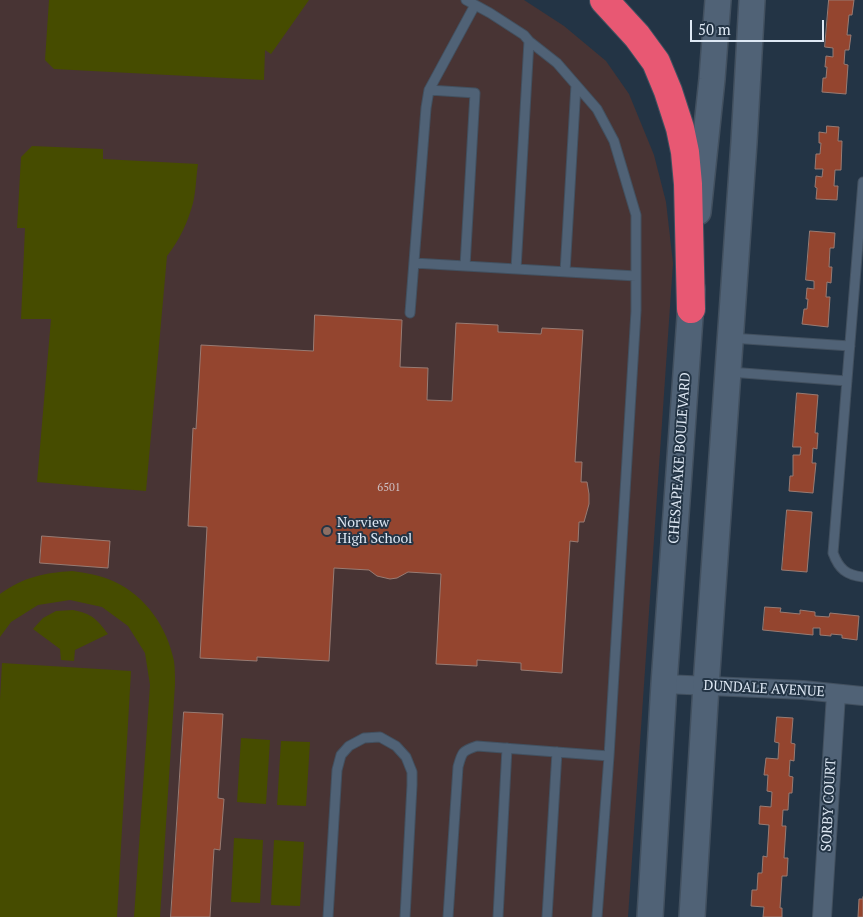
<!DOCTYPE html>
<html>
<head>
<meta charset="utf-8">
<style>
  body { margin:0 }
  #map { position:relative; width:863px; height:917px; overflow:hidden; background:#233445; font-family:"PT Serif",serif }
  canvas { display:block }
  .scale { position:absolute; left:690px; top:20px; width:134px; height:22px; box-sizing:border-box; border:2px solid #dee8f4; border-top:0; padding-left:6px; font-size:15px; line-height:18px; white-space:nowrap; color:#dee8f4; -webkit-text-stroke:4px #233445; paint-order:stroke }
</style>
</head>
<body>
<div id="map">
<canvas width="863" height="917"></canvas>
<div class="scale">50 m</div>
</div>
<script>
const g = document.querySelector('canvas').getContext('2d');
g.lineJoin = 'round';
function fill(path, color) { g.fillStyle = color; g.fill(path, 'evenodd'); }
function stroke(path, color, width, dash) { g.strokeStyle = color; g.lineWidth = width; g.lineCap = dash ? 'butt' : 'round'; g.setLineDash(dash || []); g.stroke(path); }
function drawText(font, color, halo, rows, align = 'center') {
  g.font = font + ' "PT Serif",serif'; g.lineWidth = 4; g.setLineDash([]); g.textBaseline = 'middle'; g.strokeStyle = halo; g.fillStyle = color; for (const [text, x, y, turn = 0] of rows) {
    g.save(); g.translate(x, y); g.rotate((+turn || 0) * Math.PI / 180); g.textAlign = isNaN(turn) ? turn : align; if (halo) g.strokeText(text, 0, 0); g.fillText(text, 0, 0); g.restore();
  }
}
fill(new Path2D(`
  M0,0H524L564,26L606,61L629,94L654,155L666,202L673,263L628,917H0Z`), '#483434');
fill(new Path2D(`
  M49,0H309L271,54L265,50L264,80L54,69L45,60Z
  M32,146L103,149V159L198,164C196,177 196,191 193,203C188,222 179,241 167,256L146,491L37,482L51,319H21L25,228H17L21,157Z
  M72,571C86,573 100,575 113,581C146,596 167,627 174,661C175,669 175,677 175,684L160,917H134L150,685L145,653L128,626L102,607L70,600L38,605L11,622L0,637V594C24,577 43,573 72,571Z
  M73,610C92,614 96,618 108,634L75,650L74,661L61,660L60,649L33,629L43,618L56,611Z
  M2,663L131,671L117,917H0V700Z
  M241,738L270,740L266,804L237,802Z
  M281,741L310,742L306,806L277,805Z
  M234,838L263,840L260,903L231,902Z
  M274,840L304,842L300,906L271,905Z`), '#464c00');
const building = new Path2D(`
  M829,0H854L852,15H849L847,35H851L849,50H845L844,64L848,65L846,94L822,92L823,78H826L827,67H825L826,56L833,57V48L825,47Z
  M827,126L839,127L838,141H842L841,170H835L834,186H838L837,200L816,199L817,188L815,187L816,176L822,177L823,169H815L816,154H820L821,143H819V132L826,133Z
  M810,231L835,233L834,248H830L829,267H832L831,283L827,282L826,297H830L828,327L802,324L804,309H807L808,299H806L807,288L814,289V281L806,280Z
  M315,315L402,320L400,367L428,368L427,400L452,401L456,323L498,325V332L541,334L542,328L583,330L575,462H582L581,482H587L589,494V504L584,522H579L578,542L570,541L562,673L521,670V663L477,660V666L436,664L441,574L408,572L397,578L390,579L377,576L369,570L334,568L329,661L257,657V661L200,658L207,527L188,526L193,428L196,429L201,345L313,351Z
  M797,393L818,395L815,433H818L817,449L813,448L812,463H816L813,493L789,491L790,476H793V455H800L801,447H793Z
  M787,510L812,512L807,572L782,570Z
  M42,536L110,541L108,568L40,563Z
  M765,607L781,608L780,612L800,614V610L815,612V616L829,617L830,613L859,616L857,640L842,638V635L831,634V636L820,635V628H813V635L763,630Z
  M184,712L223,714L218,798L224,799L220,850L214,849L210,917H171Z
  M777,717L793,718L791,743L795,744L794,761L790,760L789,776L793,777L792,793H789L788,810H783L782,826H786L784,858H788L787,876H782L780,908H782V917H763L764,907L751,906L752,890H757L758,873H762L763,856L767,857L769,825L759,824L760,806L771,807L772,792L767,791L768,775H764L766,758L778,759L779,743L775,742Z
  M863,897V917H858L859,899H863Z`);
fill(building, '#94452f');
stroke(building, '#987b73', 1);
const lane = new Path2D(`
  M466,0L490,13L524,35L529,41L557,63L597,109L614,141L636,215V311L609,756L597,917
  M429,90L475,93L465,266
  M863,182L833,553C839,569 846,575 863,577
  M414,263L636,276
  M516,269L529,41
  M565,272L576,85
  M410,313L426,108L429,90L475,5
  M731,338L850,346
  M730,372L847,381
  M328,917L337,770L341,755L349,746L364,738L380,737L396,746L406,757L412,772V785L405,917
  M448,917L458,767C462,752 462,751 477,746L609,756
  M498,917L507,748
  M547,917L557,752`);
const street = new Path2D(`
  M664,684L803,690L863,696
  M822,917L836,694`);
const secondary = new Path2D(`
  M698,212L712,79L718,0
  M650,917L664,684L692,289
  M692,917L706,686L744,142L752,0`);
const highway = new Path2D(`
  M604,0L637,36L656,62L668,91L680,128L685,152L688,184L691,309`);
stroke(lane, '#42505f', 11);
stroke(street, '#42505f', 20);
stroke(secondary, '#42505f', 28);
stroke(highway, '#42505f', 30);
stroke(lane, '#506276', 9);
stroke(street, '#506276', 18);
stroke(secondary, '#506276', 25);
stroke(highway, '#e85873', 28);
for (const [x, y, r, color] of [
  [327,531,5,"#8d6e63"]
]) { const dot = new Path2D(); dot.arc(x, y, r, 0, 2 * Math.PI); g.fillStyle = color; g.fill(dot); stroke(dot, '#233445', 2); }
drawText('11px', '#ccbfc3', null, [
  ["6501",389,488]
]);
drawText('14px', '#dee8f4', '#233445', [
  ["CHESAPEAKE BOULEVARD",680,458,-86],
  ["DUNDALE AVENUE",764,689,3],
  ["SORBY COURT",829,805,-87]
]);
drawText('14px', '#dee8f4', '#233445', [
  ["Norview",337,523],
  ["High School",337,539]
], 'left');
</script>
</body>
</html>
